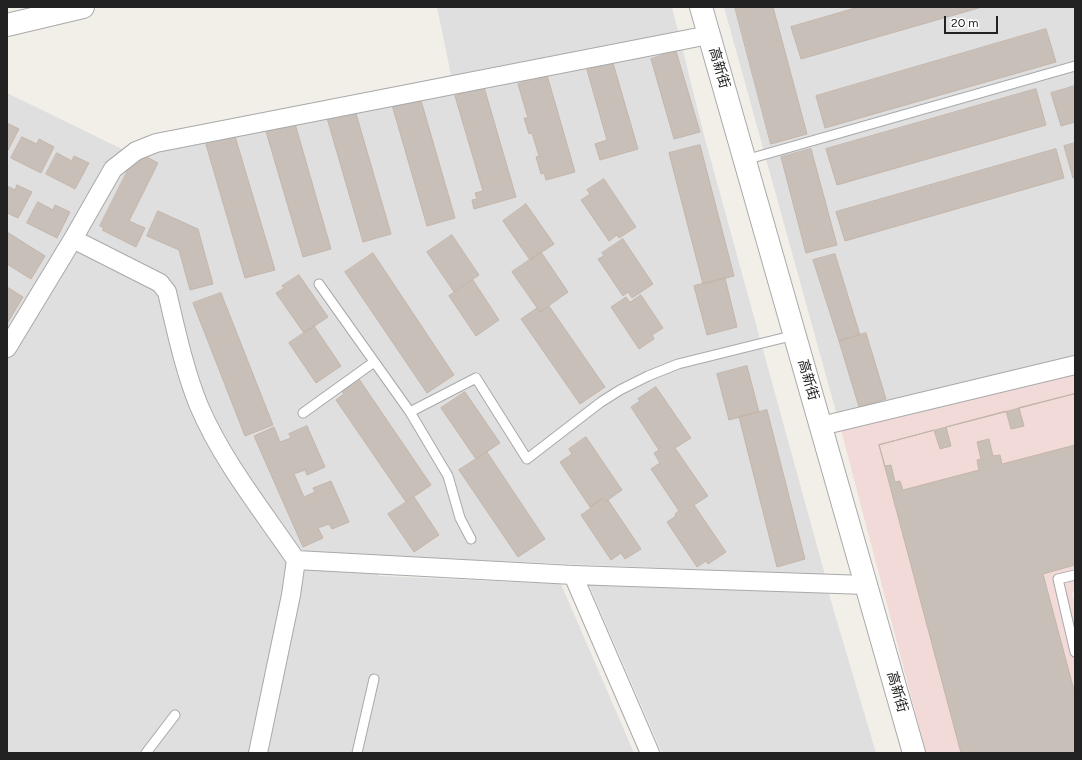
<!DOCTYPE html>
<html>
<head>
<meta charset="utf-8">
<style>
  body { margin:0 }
  #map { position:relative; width:1082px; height:760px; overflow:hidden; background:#f2efe9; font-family:Figtree,sans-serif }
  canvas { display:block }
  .frame { position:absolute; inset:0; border:8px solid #222; pointer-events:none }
  .scale { position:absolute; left:944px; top:16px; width:54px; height:18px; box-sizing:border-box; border:2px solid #222; border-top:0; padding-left:5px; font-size:12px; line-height:14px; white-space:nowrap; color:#222; -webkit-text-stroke:3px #fff; paint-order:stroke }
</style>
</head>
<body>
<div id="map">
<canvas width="1082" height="760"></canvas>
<div class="frame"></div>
<div class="scale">20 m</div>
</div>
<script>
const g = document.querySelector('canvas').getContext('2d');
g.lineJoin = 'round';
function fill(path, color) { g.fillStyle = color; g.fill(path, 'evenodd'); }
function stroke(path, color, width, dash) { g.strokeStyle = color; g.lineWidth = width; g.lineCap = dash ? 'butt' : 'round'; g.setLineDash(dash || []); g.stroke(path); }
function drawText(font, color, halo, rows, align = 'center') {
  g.font = font + ' Figtree,"Noto Sans SC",sans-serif'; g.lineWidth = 3.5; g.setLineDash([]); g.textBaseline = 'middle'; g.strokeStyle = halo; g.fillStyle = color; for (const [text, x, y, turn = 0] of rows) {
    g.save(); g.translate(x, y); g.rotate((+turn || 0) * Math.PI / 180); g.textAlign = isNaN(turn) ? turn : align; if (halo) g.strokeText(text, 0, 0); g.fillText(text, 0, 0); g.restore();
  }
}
fill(new Path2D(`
  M437,7H672L705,139L825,575L380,556L379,576L561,584L634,753H7V93L126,151L147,138L451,75Z
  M724,7H1075V373L841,430Z
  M588,583L828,591L876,753H662Z`), '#e0dfdf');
fill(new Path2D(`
  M1075,373V592L1072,593L1075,604V753H926L841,430Z`), '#f2dad9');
const building = new Path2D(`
  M735,7H773L807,134L771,144Z
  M859,7H982L801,59L791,27Z
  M1046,29L1056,62L825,128L816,96Z
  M676,51L700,132L674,139L651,59Z
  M613,63L638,149L600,160L595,144L607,140L587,70Z
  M547,75L575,172L546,180L544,173L541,174L536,157L539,156L532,133L529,134L524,118H528L518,84Z
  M1075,86V122L1061,126L1051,93Z
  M484,87L516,197L474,209L472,200L477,199L475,193L483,191L455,96Z
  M1036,89L1046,125L837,185L826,149Z
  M420,97L455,218L427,226L392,105Z
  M355,110L391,234L363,242L327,118Z
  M294,120L331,249L303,257L265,128Z
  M7,123L19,129L7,152Z
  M234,133L275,270L245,278L205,141Z
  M22,137L37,144L39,139L54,147L41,173L11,158Z
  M1075,143V177L1073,178L1064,146Z
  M700,145L734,276L703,284L669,153Z
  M811,149L837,245L806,253L781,157Z
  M1056,149L1064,178L845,241L836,212Z
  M137,152L158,163L129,221L145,228L136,247L102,230L104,228L100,226Z
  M57,153L72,161L74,156L89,163L75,189L46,174Z
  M604,179L636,227L619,238L617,235L609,241L581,200L590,194L587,190Z
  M17,185L32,192L18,218L7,213V186L15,190Z
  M38,202L53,210L55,205L70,212L57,238L27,223Z
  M526,204L554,244L530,260L503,221Z
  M158,211L198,229L213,284L190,290L179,250L147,236Z
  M7,232L45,256L31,279L7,264Z
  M452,235L479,275L454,292L427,252Z
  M623,239L653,284L632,298L628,292L623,296L598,259L604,256L602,253Z
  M541,252L568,292L540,312L512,272Z
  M373,253L454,375L427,393L345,272Z
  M835,254L860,335L839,341L813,260Z
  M299,275L328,317L304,333L276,293L284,288L282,286Z
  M725,278L737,327L707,335L694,286Z
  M473,280L499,320L476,336L449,296Z
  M7,287L23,297L8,322L7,321Z
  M221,293L273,425L245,436L193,303Z
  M641,295L663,328L652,335L654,339L639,349L611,307L626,297L630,302Z
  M549,306L605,387L580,404L521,319L537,308L540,312Z
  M314,326L341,366L316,383L289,343Z
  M866,333L886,399L859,407L839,341Z
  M747,366L759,412L729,420L717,374Z
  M359,379L431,485L406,502L336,400L344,394L341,390Z
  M656,387L691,438L675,448L708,496L694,505L726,552L708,564L706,561L697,567L667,522L676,516L675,514L679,511L651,469L660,463L654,453L659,450L631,407L640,401L638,399Z
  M465,392L500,443L476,459L441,408Z
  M1075,394V565L1043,574L1075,694V753H961L879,445Z
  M1075,394V445L1002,464L1000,455L993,456L989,439L977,442L981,459L977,460L979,470L903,490L900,481L895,482L891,465L885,466L879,445L934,430L940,449L951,446L946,427L1006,411L1011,429L1024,426L1019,408Z
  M767,410L805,559L777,567L739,417Z
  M307,426L325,467L307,475L305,470L294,474L304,497L315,492L313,488L331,481L349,522L332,529L329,524L318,528L323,538L303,547L254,436L274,427L280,442L291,438L289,434Z
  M586,437L622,490L605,502L602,499L590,507L560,462L572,454L569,449Z
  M487,452L545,539L518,557L459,470Z
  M414,497L439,535L414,552L388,514Z
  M602,499L605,502L608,500L641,549L625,559L621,553L611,560L581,515L591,508L590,507Z`);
fill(building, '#c7bfb8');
stroke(building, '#c4b6ab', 1);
const service = new Path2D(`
  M745,160L1075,66
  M319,284L410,412L448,476L460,518L471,539
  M410,412L476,378L527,459L601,402L620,390L648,376L678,364L795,335
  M303,413L374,362
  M1075,575L1058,579L1075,652
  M146,753L175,715
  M357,753L374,679`);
const minor = new Path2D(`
  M73,239L160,283L167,292C176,330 184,369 199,406C223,462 262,510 296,560L291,595L258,753
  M7,348L73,239L113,169L136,151L156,143L709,35
  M821,426L1075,365
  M296,560L573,575L866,585
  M573,575L650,753`);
const tertiary = new Path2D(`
  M701,7L914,753
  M7,25L83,7`);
stroke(service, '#a9a9a9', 11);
stroke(minor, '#a9a9a9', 20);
stroke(tertiary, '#a9a9a9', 24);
stroke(service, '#fff', 9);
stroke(minor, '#fff', 18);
stroke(tertiary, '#fff', 22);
drawText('14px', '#222', '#fff', [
  ["高新街",719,68,74],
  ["高新街",808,380,74],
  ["高新街",897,692,74]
]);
</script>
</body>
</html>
